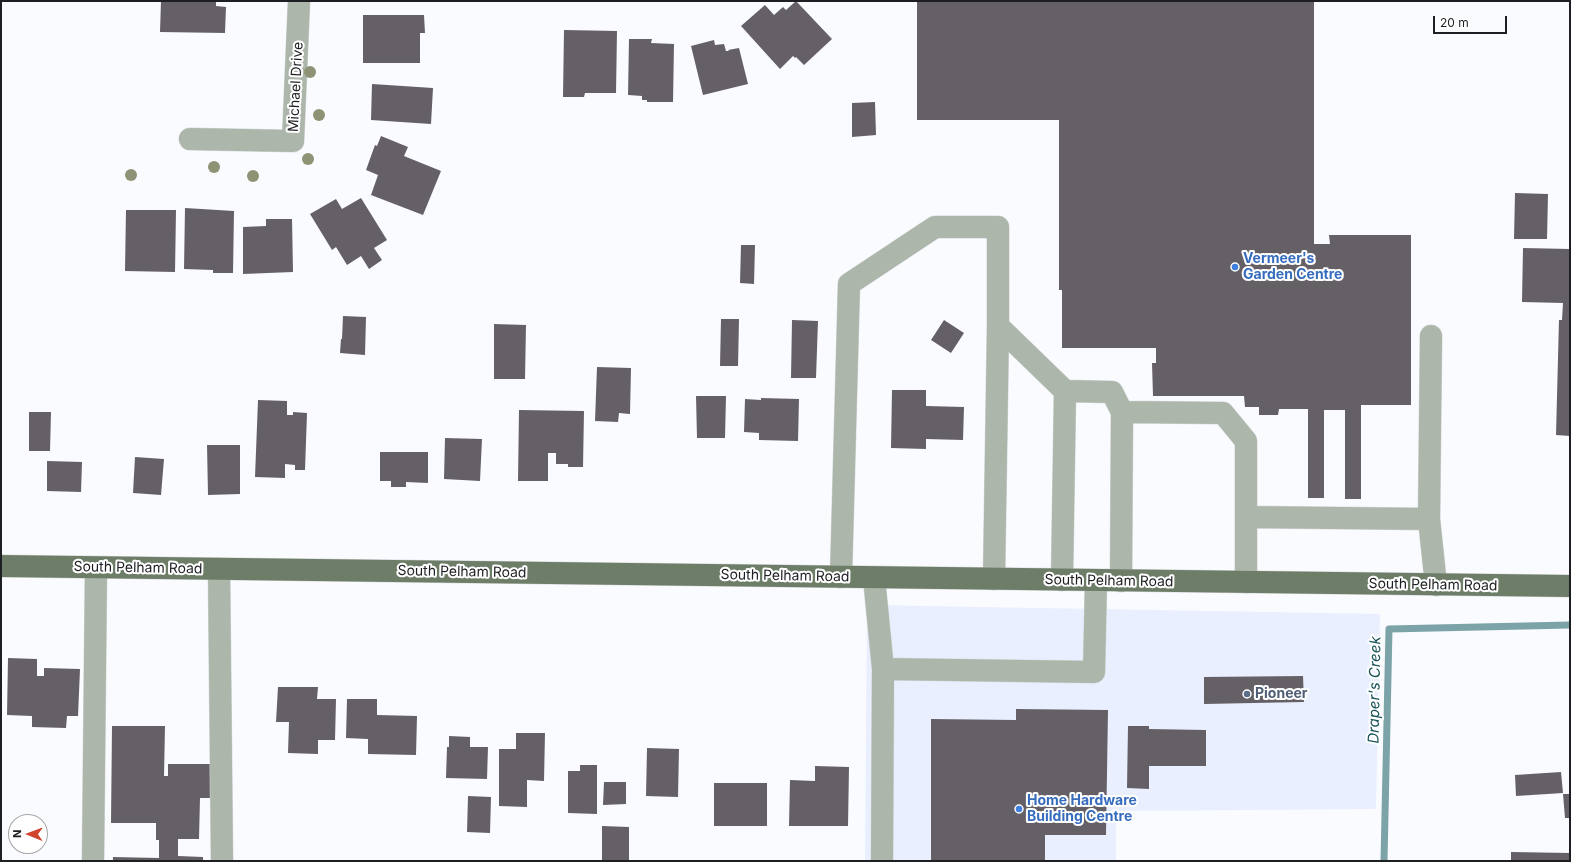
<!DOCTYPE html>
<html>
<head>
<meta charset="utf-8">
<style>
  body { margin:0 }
  #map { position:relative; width:1571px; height:862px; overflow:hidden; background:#f9fbfe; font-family:Inter,sans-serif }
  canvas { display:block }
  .frame { position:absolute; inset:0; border:2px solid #1e1f22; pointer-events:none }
  .north { position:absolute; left:8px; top:814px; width:40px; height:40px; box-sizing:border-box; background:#fff; border:1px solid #a5a5a7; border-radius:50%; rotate:271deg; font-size:11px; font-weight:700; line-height:16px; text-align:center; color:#1e1f22 }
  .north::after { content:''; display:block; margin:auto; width:14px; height:18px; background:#cf432f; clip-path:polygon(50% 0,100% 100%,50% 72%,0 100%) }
  .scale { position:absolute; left:1433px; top:16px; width:74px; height:18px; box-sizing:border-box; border:2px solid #1e1f22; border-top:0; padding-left:5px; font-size:12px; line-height:14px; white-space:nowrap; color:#1e1f22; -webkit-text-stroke:3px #fff; paint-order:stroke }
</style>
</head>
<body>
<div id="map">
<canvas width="1571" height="862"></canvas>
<div class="frame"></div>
<div class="north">N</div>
<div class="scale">20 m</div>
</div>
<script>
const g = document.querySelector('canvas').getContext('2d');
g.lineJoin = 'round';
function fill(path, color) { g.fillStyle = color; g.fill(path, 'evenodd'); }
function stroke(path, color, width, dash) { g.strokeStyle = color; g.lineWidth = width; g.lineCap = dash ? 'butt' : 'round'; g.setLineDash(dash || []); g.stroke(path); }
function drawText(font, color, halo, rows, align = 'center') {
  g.font = font + ' Inter,sans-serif'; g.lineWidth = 4; g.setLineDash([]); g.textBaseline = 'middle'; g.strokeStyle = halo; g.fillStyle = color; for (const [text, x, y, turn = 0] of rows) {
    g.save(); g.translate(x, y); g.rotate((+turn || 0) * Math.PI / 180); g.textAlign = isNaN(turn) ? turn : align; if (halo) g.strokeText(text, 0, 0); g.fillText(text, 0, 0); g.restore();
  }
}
fill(new Path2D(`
  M867,605L1380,614L1376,809L1116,811V861H865Z`), '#e9effe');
stroke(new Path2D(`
  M1384,861L1389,629L1570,625`), '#7ba3a8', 7);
fill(new Path2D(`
  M161,1H216V6L226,7L225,33L160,32Z
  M796,1L832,39L804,65L796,57L795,58L793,56L780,69L741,26L765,5L774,15L783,7L786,10Z
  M917,1H1314V244H1330L1329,235H1411V405H1361V499H1345V410H1324V498H1308V409H1279L1278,415H1259V407H1245L1244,396H1153L1152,363H1156V348H1062V290H1059V120H917Z
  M363,15H424L425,33H420V63H363Z
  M564,30L617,31L616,93H585L584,97H563Z
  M629,39H652L651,43L674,44L673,102H647V100H642V96L628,95Z
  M714,40L715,45L724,44L726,51H729L728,50L739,48L748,84L703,95L691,46Z
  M372,84L433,88L431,124L371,120Z
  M875,102L876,135L852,137V103Z
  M381,136L408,147L404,156L441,171L423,215L371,195L378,175L366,170L375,145L377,146Z
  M1515,193L1548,194L1547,239H1514Z
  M361,198L387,240L374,248L382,260L369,269L361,256L347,265L336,247L332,250L310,214L336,199L342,209Z
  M185,208L234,211L233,273H213V270L184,269Z
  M126,210H176L175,272L125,271Z
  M266,219H292L293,272L243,274V227L266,226Z
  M741,245H755L754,284L740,283Z
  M1523,248L1570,249V436L1556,435L1559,320H1562L1563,303L1522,302Z
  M343,316L366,317L365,355L340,353L341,339H342Z
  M721,319H739L738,366H720Z
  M792,320L818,321L816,378H791Z
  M944,320L964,333L951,353L931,340Z
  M494,324L526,325L525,379H494Z
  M597,367L631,368L630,414L619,413L618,422L595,421Z
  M892,390H926V406L964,407L963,440L926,439V449L891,448Z
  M696,396H726L725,438H697Z
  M761,398L799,399L798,441L759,440V433L744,432L745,399L761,400Z
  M258,400L287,401V415H293V412L307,413L305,470H295V465L285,464V478L255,477Z
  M519,410L584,411L583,467H568V464H556V453H548V481H518Z
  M29,412H51L50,451H29Z
  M445,438L482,439L480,481L444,479Z
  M207,445H240V494L208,495Z
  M380,452H428V483L406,482V487H391V481H380Z
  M135,457L164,459L161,495L133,493Z
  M47,461L82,462L81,492L47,491Z
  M8,658L37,659V676H44V668L80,669L78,716H67L66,728L32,727V716L7,715Z
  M1303,676L1304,702L1204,704V677Z
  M278,687H318L317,699H336L335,740H318V754L288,753L289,722H276Z
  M347,699H377V715L417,716L416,755L368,754V739L346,738Z
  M1016,709L1108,710L1106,835H1045V861H931V719L1016,720Z
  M112,726H165L164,776H168V764H219V798H200L199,839H178V856L203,857V861H113V857L159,858V840H156V823H111Z
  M1128,726H1149V729L1206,730V766H1149V789L1127,788Z
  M516,733H545L544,781L527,780V807L499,806V749H516Z
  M449,736L470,737V747H488L487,779L446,778L447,747H449Z
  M647,748L679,749L678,797L646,796Z
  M580,765H597V814L568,813V771H580Z
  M815,766L849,767L848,826H789L790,780L815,781Z
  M1561,772L1563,793L1516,796L1515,775Z
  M604,782H626V804L603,805Z
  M714,783H767V826H714Z
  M1563,794H1570V818H1565Z
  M468,796L491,797L490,833L467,832Z
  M602,826L629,827V861H602Z
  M1511,852L1570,853V861H1511Z`), '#656066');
const minor = new Path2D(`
  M190,139L293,141L299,1
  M1431,336L1429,519L1436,585
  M219,569L222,861
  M841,577L849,284L935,227H998V326
  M874,578L883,669L1094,672L1096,581
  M994,579L998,326L1065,391
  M1062,580L1065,391L1112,392L1122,412
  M1121,581L1122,412L1223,413L1246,441V517
  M1246,582V517L1429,519
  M93,861L96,568
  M882,861L883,669`);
const major = new Path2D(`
  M1,566L1570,586`);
stroke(minor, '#d6d8db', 23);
stroke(major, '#d6d8db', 23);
stroke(minor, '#adb6aa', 22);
stroke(major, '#6d7d67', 22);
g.fillStyle = '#8e9376';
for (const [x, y] of [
  [310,72],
  [319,115],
  [308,159],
  [214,167],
  [131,175],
  [253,176]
]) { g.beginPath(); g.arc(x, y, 6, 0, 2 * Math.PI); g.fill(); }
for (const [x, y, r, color] of [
  [1235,267,4,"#3f7fe0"],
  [1247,694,4,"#5c6f8a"],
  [1019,809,4,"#3f7fe0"]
]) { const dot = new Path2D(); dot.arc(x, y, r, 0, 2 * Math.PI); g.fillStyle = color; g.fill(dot); stroke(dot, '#fff', 1.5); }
drawText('14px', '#1e1f22', '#fff', [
  ["Michael Drive",296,87,-87],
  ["South Pelham Road",138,568,1],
  ["South Pelham Road",462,572,1],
  ["South Pelham Road",785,576,1],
  ["South Pelham Road",1109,581,1],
  ["South Pelham Road",1433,585,1]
]);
drawText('bold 14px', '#366cbe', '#fff', [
  ["Vermeer's",1243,259],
  ["Garden Centre",1243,275],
  ["Home Hardware",1027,801],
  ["Building Centre",1027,817]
], 'left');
drawText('bold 14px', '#4e5e75', '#fff', [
  ["Pioneer",1255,694]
], 'left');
drawText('italic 15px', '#175158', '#fff', [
  ["Draper's Creek",1375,690,-89]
]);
</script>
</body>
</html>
